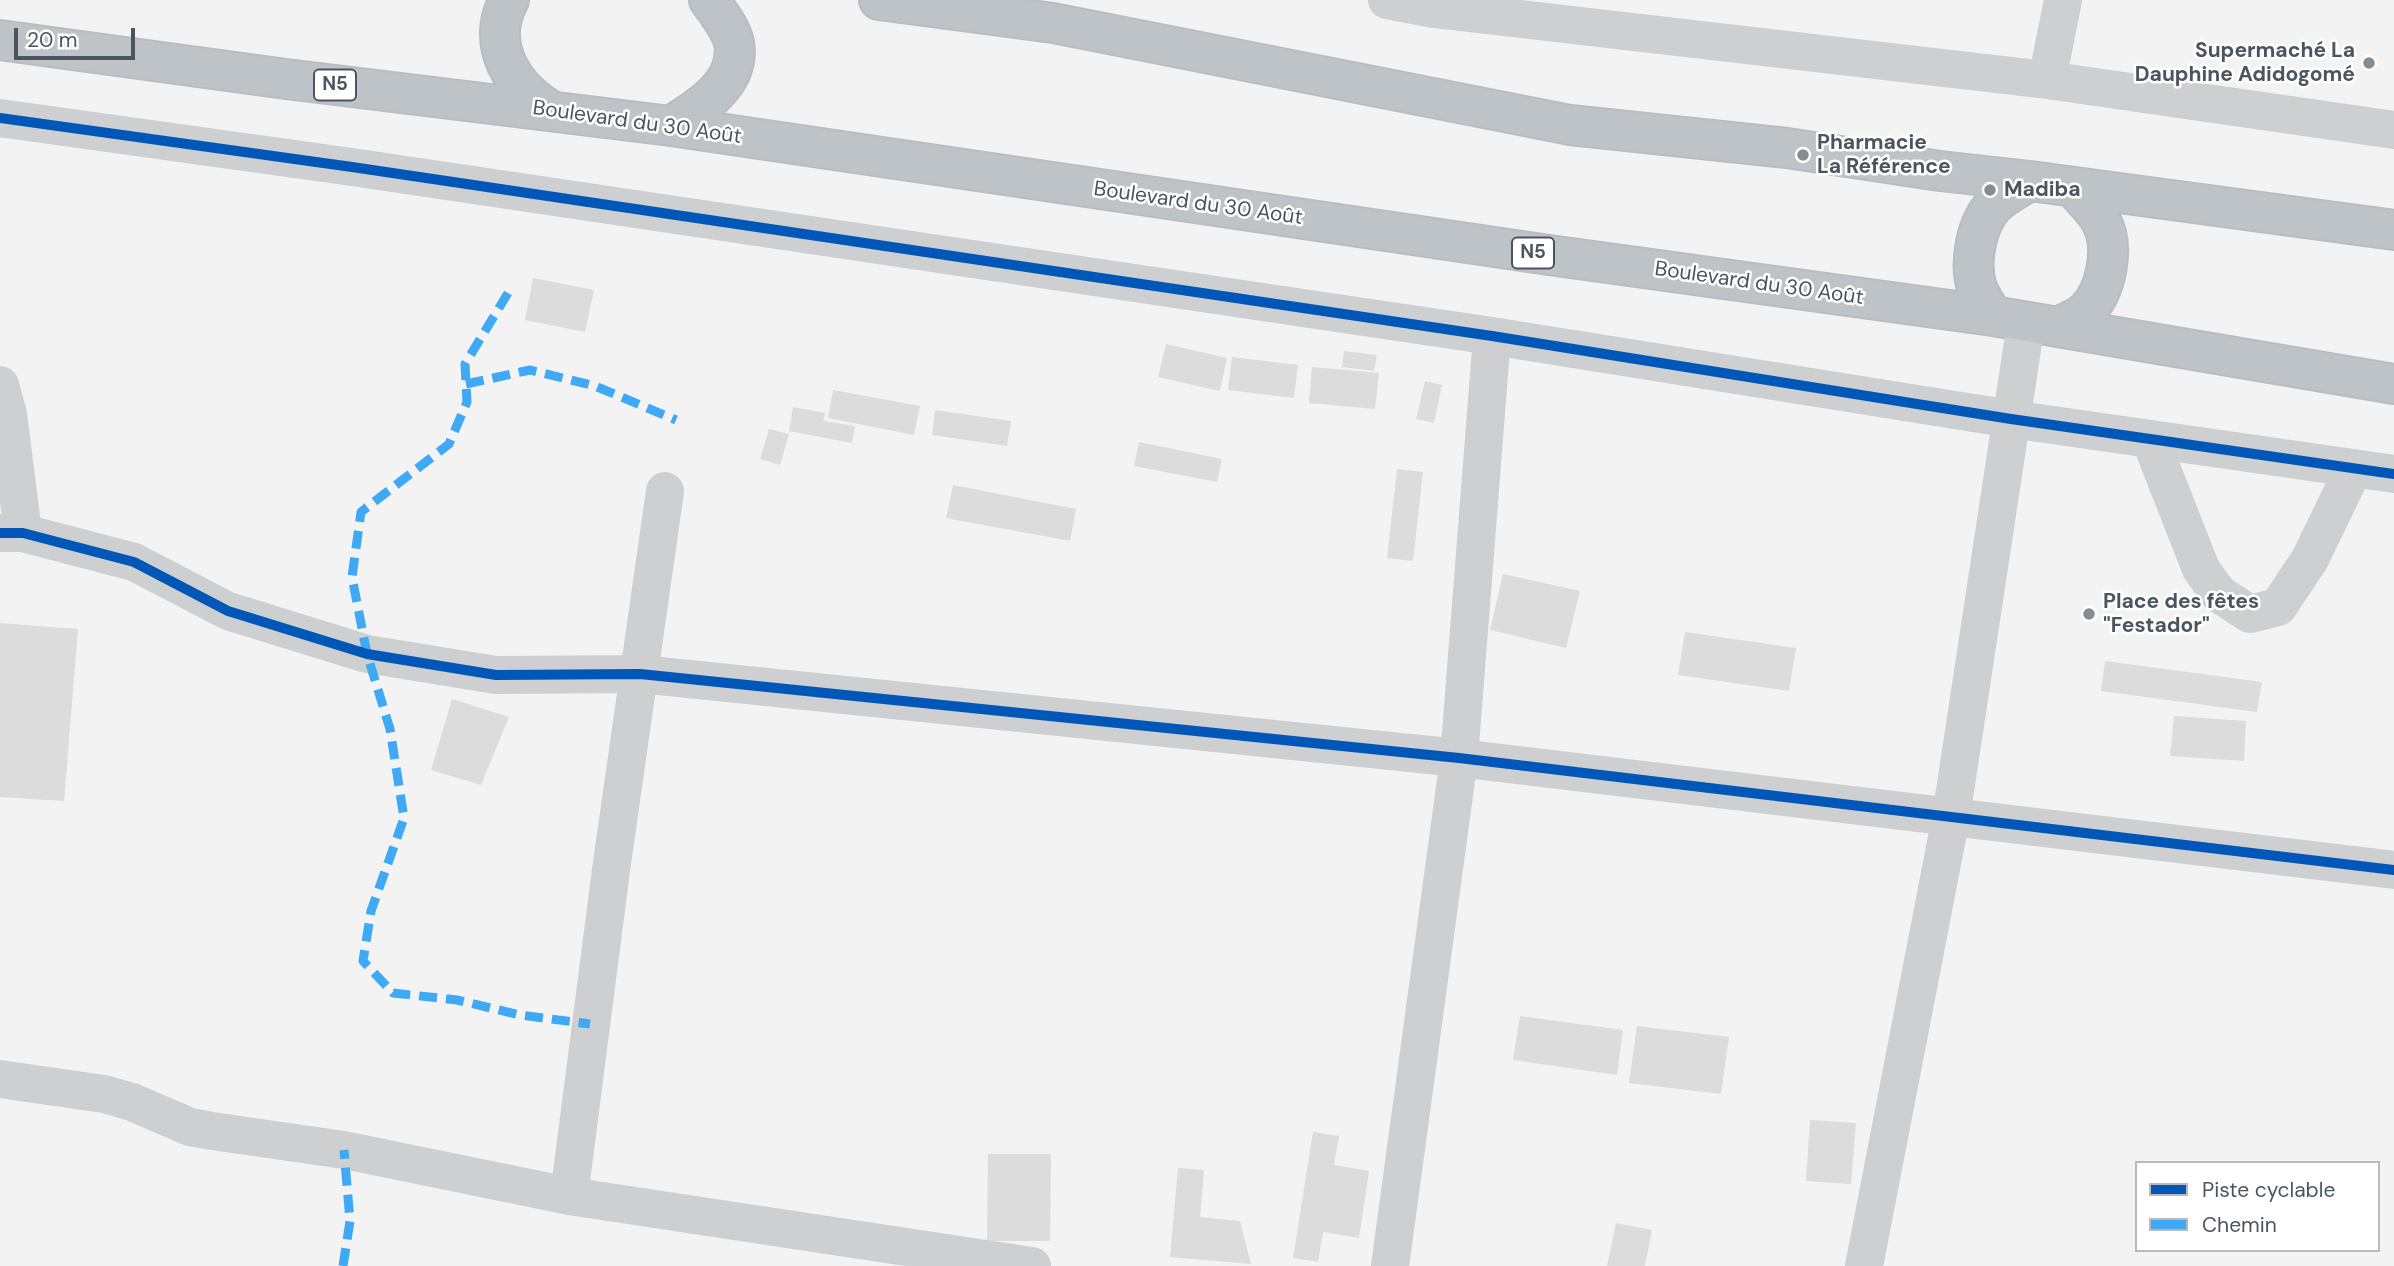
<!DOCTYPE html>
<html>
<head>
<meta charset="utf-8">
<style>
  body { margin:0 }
  #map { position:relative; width:2394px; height:1266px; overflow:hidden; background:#f3f3f3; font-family:"DM Sans",sans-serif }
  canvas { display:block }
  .legend { position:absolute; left:2135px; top:1161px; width:245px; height:91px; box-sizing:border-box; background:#fff; border:2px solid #b7bbbf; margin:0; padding:9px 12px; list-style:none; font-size:21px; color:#4a5560 }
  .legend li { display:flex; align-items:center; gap:14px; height:35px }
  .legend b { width:35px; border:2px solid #b7bbbf }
  .scale { position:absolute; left:14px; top:28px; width:121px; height:32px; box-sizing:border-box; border:4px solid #4a5560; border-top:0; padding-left:9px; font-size:21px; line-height:24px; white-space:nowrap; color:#4a5560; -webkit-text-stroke:5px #fff; paint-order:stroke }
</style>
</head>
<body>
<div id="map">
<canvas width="2394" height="1266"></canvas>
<ul class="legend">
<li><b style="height:9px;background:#0057b8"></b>Piste cyclable</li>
<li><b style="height:9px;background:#3fa9f5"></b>Chemin</li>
</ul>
<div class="scale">20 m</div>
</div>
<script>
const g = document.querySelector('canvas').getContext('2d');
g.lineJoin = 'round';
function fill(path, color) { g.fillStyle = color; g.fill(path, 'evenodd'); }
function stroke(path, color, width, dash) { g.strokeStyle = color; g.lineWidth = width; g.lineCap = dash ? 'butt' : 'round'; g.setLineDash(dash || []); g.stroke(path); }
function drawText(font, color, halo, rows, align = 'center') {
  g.font = font + ' "DM Sans",sans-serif'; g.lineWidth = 5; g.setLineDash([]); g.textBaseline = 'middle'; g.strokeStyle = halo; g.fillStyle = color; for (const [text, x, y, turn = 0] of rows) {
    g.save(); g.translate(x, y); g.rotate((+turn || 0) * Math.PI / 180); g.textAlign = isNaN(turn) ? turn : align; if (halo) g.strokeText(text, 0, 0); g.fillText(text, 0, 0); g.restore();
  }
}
fill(new Path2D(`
  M533,278L594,290L585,332L525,320Z
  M1166,344L1227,358L1220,391L1158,377Z
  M1344,351L1377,355L1374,371L1342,367Z
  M1232,357L1298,365L1294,398L1228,390Z
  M1312,367L1379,373L1375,409L1309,403Z
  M1425,381L1442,385L1434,423L1416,419Z
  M833,390L920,406L914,435L828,418Z
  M793,407L825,413L823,421L855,426L852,443L789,431Z
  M935,410L1011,421L1007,446L932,435Z
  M769,429L789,434L780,465L760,459Z
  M1139,442L1222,459L1217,482L1134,466Z
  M1397,469L1423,472L1413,561L1387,558Z
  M953,485L1076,509L1070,541L946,518Z
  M1503,574L1580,591L1566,648L1490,630Z
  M0,623L78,629L64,801L0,797Z
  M1685,632L1796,648L1789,691L1678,675Z
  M2105,661L2262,682L2257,712L2101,691Z
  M452,699L509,717L481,785L431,770Z
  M2174,716L2246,721L2244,761L2170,756Z
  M1520,1016L1623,1030L1617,1075L1513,1060Z
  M1637,1026L1729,1037L1721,1094L1629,1083Z
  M1810,1120L1856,1123L1851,1184L1806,1181Z
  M1313,1132L1339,1136L1334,1165L1369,1171L1359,1238L1323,1232L1318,1262L1293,1258Z
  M988,1154H1051L1050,1241H987Z
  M1178,1168L1204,1170L1200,1217L1240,1221L1251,1264L1170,1257Z
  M1616,1223L1652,1230L1645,1266H1607Z`), '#dcdcdd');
const highway = new Path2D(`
  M509,0C485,44 512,88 552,111
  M879,0L1053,23L1570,125L1787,148L1940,171L2030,181L2394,230
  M0,40L286,79L671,126L1549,255L1993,316L2394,384
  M671,126C700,108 741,83 734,43C731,29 718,12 709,0
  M1993,316C1987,307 1981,298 1977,288C1969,263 1976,224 1994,205C2004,195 2018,188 2030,181
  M2057,327C2066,323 2077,319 2085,312C2107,292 2115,246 2101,221C2094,208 2082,198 2073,187`);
stroke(highway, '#b8bdc2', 42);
stroke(new Path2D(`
  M1387,0L1434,9L2047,80L2394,130
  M2047,80L2063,0
  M0,118L352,167L1492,336L2011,419L2394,474
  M0,385L8,414L23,533
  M2150,439L2201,569L2219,594L2250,614L2278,607L2310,559L2354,468
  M0,533H23L134,562L228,611L367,654L496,675L640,674L1459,758L2394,870
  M0,1079L104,1094L132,1102L190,1127L212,1131L344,1150L569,1196L1032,1266
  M569,1196L611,870L665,491
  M1390,1266L1459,758L1492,336
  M1864,1266L1951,817L2026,323`), '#cdcfd1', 38);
stroke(highway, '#bec3c8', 38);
stroke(new Path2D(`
  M508,293L465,364L467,402L449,444L361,512L352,577L367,654L390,729L404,818L371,911L363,961L393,993L457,1000L520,1015L590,1024
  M466,384L530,370L595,386L676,420
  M343,1266L350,1221L344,1150`), '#3fa9f5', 9, [18, 9]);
stroke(new Path2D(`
  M0,118L352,167L1492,336L2011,419L2394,474
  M0,533H23L134,562L228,611L367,654L496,675L640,674L1459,758L2394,870`), '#0057b8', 10);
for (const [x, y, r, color] of [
  [2369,63,7,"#858c93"],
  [1803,155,7,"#858c93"],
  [1990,190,7,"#858c93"],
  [2089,614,7,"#858c93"]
]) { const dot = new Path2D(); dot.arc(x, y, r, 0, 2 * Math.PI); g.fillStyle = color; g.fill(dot); stroke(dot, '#fff', 2.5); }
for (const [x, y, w] of [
  [335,85,42],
  [1533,253,42]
]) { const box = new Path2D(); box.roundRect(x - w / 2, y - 15.5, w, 31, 5); g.fillStyle = '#fff'; g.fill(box); stroke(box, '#4a5560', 2); }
drawText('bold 19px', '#4a5560', null, [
  ["N5",335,85],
  ["N5",1533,253]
]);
drawText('bold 21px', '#4a5560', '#fff', [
  ["Supermaché La",2355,51,"right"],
  ["Dauphine Adidogomé",2355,75,"right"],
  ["Pharmacie",1817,143],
  ["La Référence",1817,167],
  ["Madiba",2004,190],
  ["Place des fêtes",2103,602],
  ["\"Festador\"",2103,626]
], 'left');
drawText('21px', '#4a5560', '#fff', [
  ["Boulevard du 30 Août",637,123,8],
  ["Boulevard du 30 Août",1198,204,8],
  ["Boulevard du 30 Août",1759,284,8]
]);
</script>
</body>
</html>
